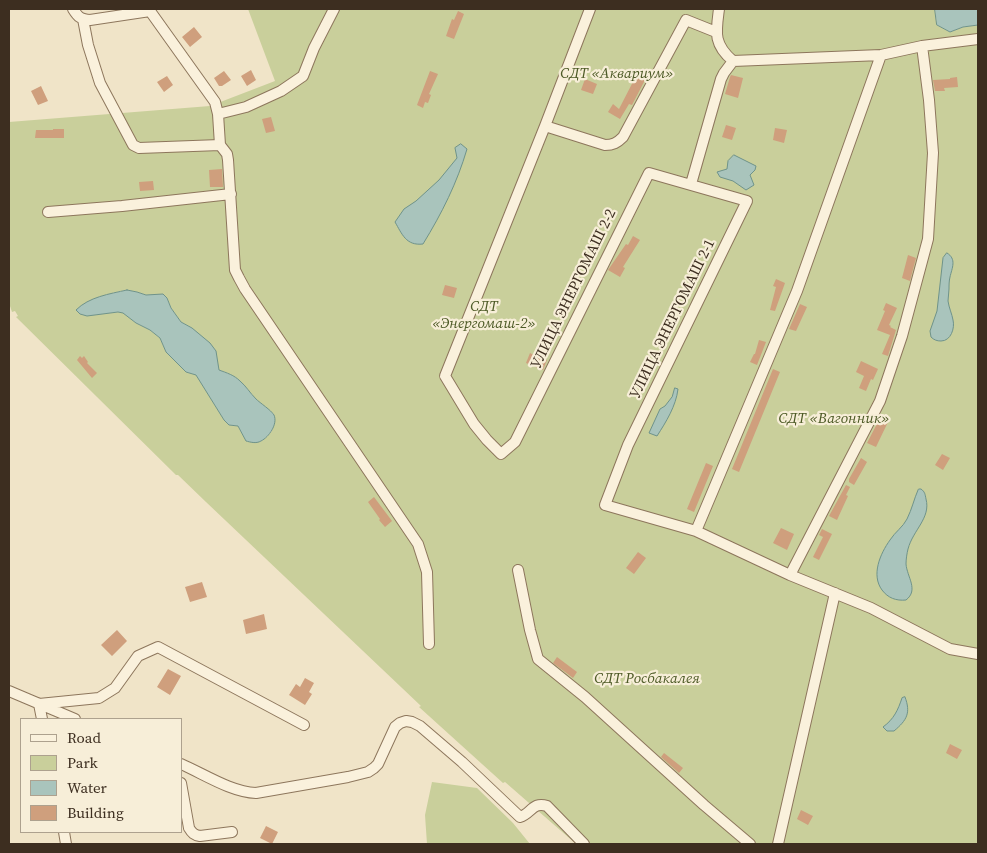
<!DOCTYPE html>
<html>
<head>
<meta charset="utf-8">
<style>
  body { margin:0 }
  #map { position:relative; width:987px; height:853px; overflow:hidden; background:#f0e4c8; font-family:"Source Serif 4",serif }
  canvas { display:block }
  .frame { position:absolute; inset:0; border:10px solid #3d2e20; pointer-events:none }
  .legend { position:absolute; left:20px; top:718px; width:162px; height:115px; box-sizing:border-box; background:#f7eed8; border:1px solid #ada18e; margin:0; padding:6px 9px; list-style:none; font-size:15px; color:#3d2e20 }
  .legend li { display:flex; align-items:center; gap:10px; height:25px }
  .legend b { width:25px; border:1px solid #ada18e }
</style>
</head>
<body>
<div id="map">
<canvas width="987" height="853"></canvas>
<div class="frame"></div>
<ul class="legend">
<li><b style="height:6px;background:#faf1dc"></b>Road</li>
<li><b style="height:14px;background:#c9cf9b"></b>Park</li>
<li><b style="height:14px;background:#a9c4bc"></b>Water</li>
<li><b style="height:14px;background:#cf9f7d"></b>Building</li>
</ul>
</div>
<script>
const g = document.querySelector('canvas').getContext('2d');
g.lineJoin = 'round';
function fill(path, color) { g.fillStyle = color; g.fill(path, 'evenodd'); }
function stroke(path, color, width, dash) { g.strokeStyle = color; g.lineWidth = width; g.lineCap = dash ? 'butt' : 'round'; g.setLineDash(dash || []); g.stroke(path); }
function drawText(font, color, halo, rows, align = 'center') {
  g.font = font + ' "Source Serif 4",serif'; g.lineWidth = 4.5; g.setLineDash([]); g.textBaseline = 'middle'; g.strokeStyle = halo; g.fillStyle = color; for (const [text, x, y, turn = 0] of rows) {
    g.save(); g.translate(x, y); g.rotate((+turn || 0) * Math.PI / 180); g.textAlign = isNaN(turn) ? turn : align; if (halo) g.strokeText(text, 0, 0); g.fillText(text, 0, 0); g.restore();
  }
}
fill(new Path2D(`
  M248,9H935L937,25L950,32L963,27L978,25V844H576L505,782L503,783L419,707L421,706L206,502L178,475H176L16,317L18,316L15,311L12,312L9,303V122L210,106L275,81ZM126,290L137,292L146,295H164L167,298L171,308L181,322L192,328L217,362L219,370C239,377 241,383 255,398C260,404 267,409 274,414C274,431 273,432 260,442L246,440L238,426L229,425L224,420L196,374L186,372L166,352L160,338L150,330L136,323L123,312H118L87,315L113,293Z
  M432,782L477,788L513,823L530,844H427L425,815Z`), '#c9cf9b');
const water = new Path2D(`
  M935,9H978V25L963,27L950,32L937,25Z
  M461,144L467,149C457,183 442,213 423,244C406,246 402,234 395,222L404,209L416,201L439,180L457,158L455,148Z
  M734,155L756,166L755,170L750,175L754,185L746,190L733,181L720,177L717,172L727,169L728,161Z
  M947,253C957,259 952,268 950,277C949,281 949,285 949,289C949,293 948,297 948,301C949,308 952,314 953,320C955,328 951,341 941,341C937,341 934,340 931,337L930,331L937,311L943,258Z
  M127,290L137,292L146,295L163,294L167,298L171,308L181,322L192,328L210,343L216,351L219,370C227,373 234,375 240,381C246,386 250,393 256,399C260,403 271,410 274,415C278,424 269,437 261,441C256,444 250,442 246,441L238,426L229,425L224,420L196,375L186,372L166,352L160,338L150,330L136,323L123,313L118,312L87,316L80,314L76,310C89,297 109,294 127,290Z
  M675,388L678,389C676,406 666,422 657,436L649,433L660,409L665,406L672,397Z
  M919,489H921C925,492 925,494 926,499C931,518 913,530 908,549C907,553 906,559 906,564C907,577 919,590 906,600C896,601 888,598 882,590C871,575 880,554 890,540C895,532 903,527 907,519C912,509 914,499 918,490Z
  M905,697C911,713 907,720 894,731H887L883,727C894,719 898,710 902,698Z`);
fill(water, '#a9c4bc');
stroke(water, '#6f938a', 1);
fill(new Path2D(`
  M458,11L464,14L454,39L446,36L452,19L454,20Z
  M194,27L202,37L190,47L182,37Z
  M251,70L256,80L247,86L241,76Z
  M224,71L231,80L222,86H219L214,78Z
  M430,71L438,74L429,94L431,95L428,103L425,102L423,108L417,105Z
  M731,75L743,78L738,98L725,94L730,77Z
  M167,76L173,85L164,92L157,82Z
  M636,76L645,80L632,105L629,104L620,119L608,112L613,104L619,109Z
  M957,77L958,87L944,88L945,91H935L933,80L950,79V78Z
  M585,79L597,84L593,94L581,90Z
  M41,86L48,101L38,105L31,91Z
  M271,117L275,131L266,133L262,119Z
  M726,125L736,128L732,140L722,137Z
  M775,128L787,130L784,143L773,140Z
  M53,129H64V138H35L36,130H53Z
  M222,169L223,187H210L209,170Z
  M153,181L154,190L140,191L139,182Z
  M633,236L640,240L623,267L625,268L620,277L608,270L626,244L628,245Z
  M908,255L916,258L910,281L902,278Z
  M776,279L785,283L775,311L770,310L776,287L773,286Z
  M445,285L457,288L454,298L442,295Z
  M886,303L897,308L889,325L891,326L890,327L896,330L888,356L882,354L890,335L877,330L885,311L883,310Z
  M800,304L807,307L796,331L789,329Z
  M543,338L551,341L544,359L547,360L543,370L526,363L530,353L536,356Z
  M759,340L766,342L757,365L750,362L754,354H755Z
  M80,356L82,358L84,356L88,362L87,363L97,373L92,378L77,360Z
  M861,361L878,369L873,380L871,379L866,391L859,388L864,376L856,372Z
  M773,369L780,372L739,472L732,469Z
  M880,418L888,422L876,447L867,443Z
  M942,454L950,458L943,470L935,465Z
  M861,458L867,462L854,485L849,482V479Z
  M706,463L713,466L694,512L687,509Z
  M846,485L850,487L846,495L848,496L837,520L829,516Z
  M374,497L392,521L385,527L379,520L380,519L368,502Z
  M781,528L794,534L787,550L773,543Z
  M822,529L832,534L819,560L813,557L823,537L819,535Z
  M638,552L646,558L634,574L626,568Z
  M202,582L207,597L190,602L185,587Z
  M264,614L267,629L246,634L243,620Z
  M117,630L127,641L112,656L101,645Z
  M557,657L577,672L573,678L553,663Z
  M168,669L181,676L170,695L157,687Z
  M305,678L314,683L309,692L312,694L305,705L289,695L296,684L300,687Z
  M950,744L962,750L957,759L946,753Z
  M664,753L683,768L679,773L661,757Z
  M801,810L813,816L808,825L797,819Z
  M266,826L278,832L272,844L260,838Z`), '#cf9f7d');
const minor = new Path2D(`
  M73,9C78,17 80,19 90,20L150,11L215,102L218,114L220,145L227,154L228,160L235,270L239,278L245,289L418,544L427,572L429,644
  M590,9L545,126L445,376L474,424L487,440L501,454L515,442L649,173L747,201L628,445L605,505L696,531L790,575L871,608L950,649L978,654
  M719,9C716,32 713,44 733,61
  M83,19L88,45L100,83L133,145L139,148L220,145
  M733,61L881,55L922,46L978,39
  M218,114L246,107L281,91L303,76L314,48L334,9
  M545,126L605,145C613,145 617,143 623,137L686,20L716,32
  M691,184L721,79L724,73L733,61
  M48,212L122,206L231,194
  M696,531L797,291L881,55
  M518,570L530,630L538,659L585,697L704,805L750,844
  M790,575L880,401L902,336L928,239L933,153L929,100L922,46
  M9,691L75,719
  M42,719L39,704L99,698L115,688L138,656L158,647L304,725
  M181,764C204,774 231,792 256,793L348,777L368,772L374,768L378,764L395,727L400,723L406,721L412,722L420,726L462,762L520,817C531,814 533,801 547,806L584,844
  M181,783L189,828C192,833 194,835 200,836L232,832
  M64,832L66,844
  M778,844L835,593`);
stroke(minor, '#8d765c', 12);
stroke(minor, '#faf1dc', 10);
drawText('italic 15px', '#4d5a26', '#f7eed8', [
  ["СДТ «Аквариум»",617,74],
  ["СДТ",484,307],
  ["«Энергомаш-2»",484,324],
  ["СДТ «Вагонник»",834,419],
  ["СДТ Росбакалея",647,679]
]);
drawText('15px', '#3d2e20', '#f7eed8', [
  ["УЛИЦА ЭНЕРГОМАШ 2-2",574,289,-64],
  ["УЛИЦА ЭНЕРГОМАШ 2-1",673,319,-64]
]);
</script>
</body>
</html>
